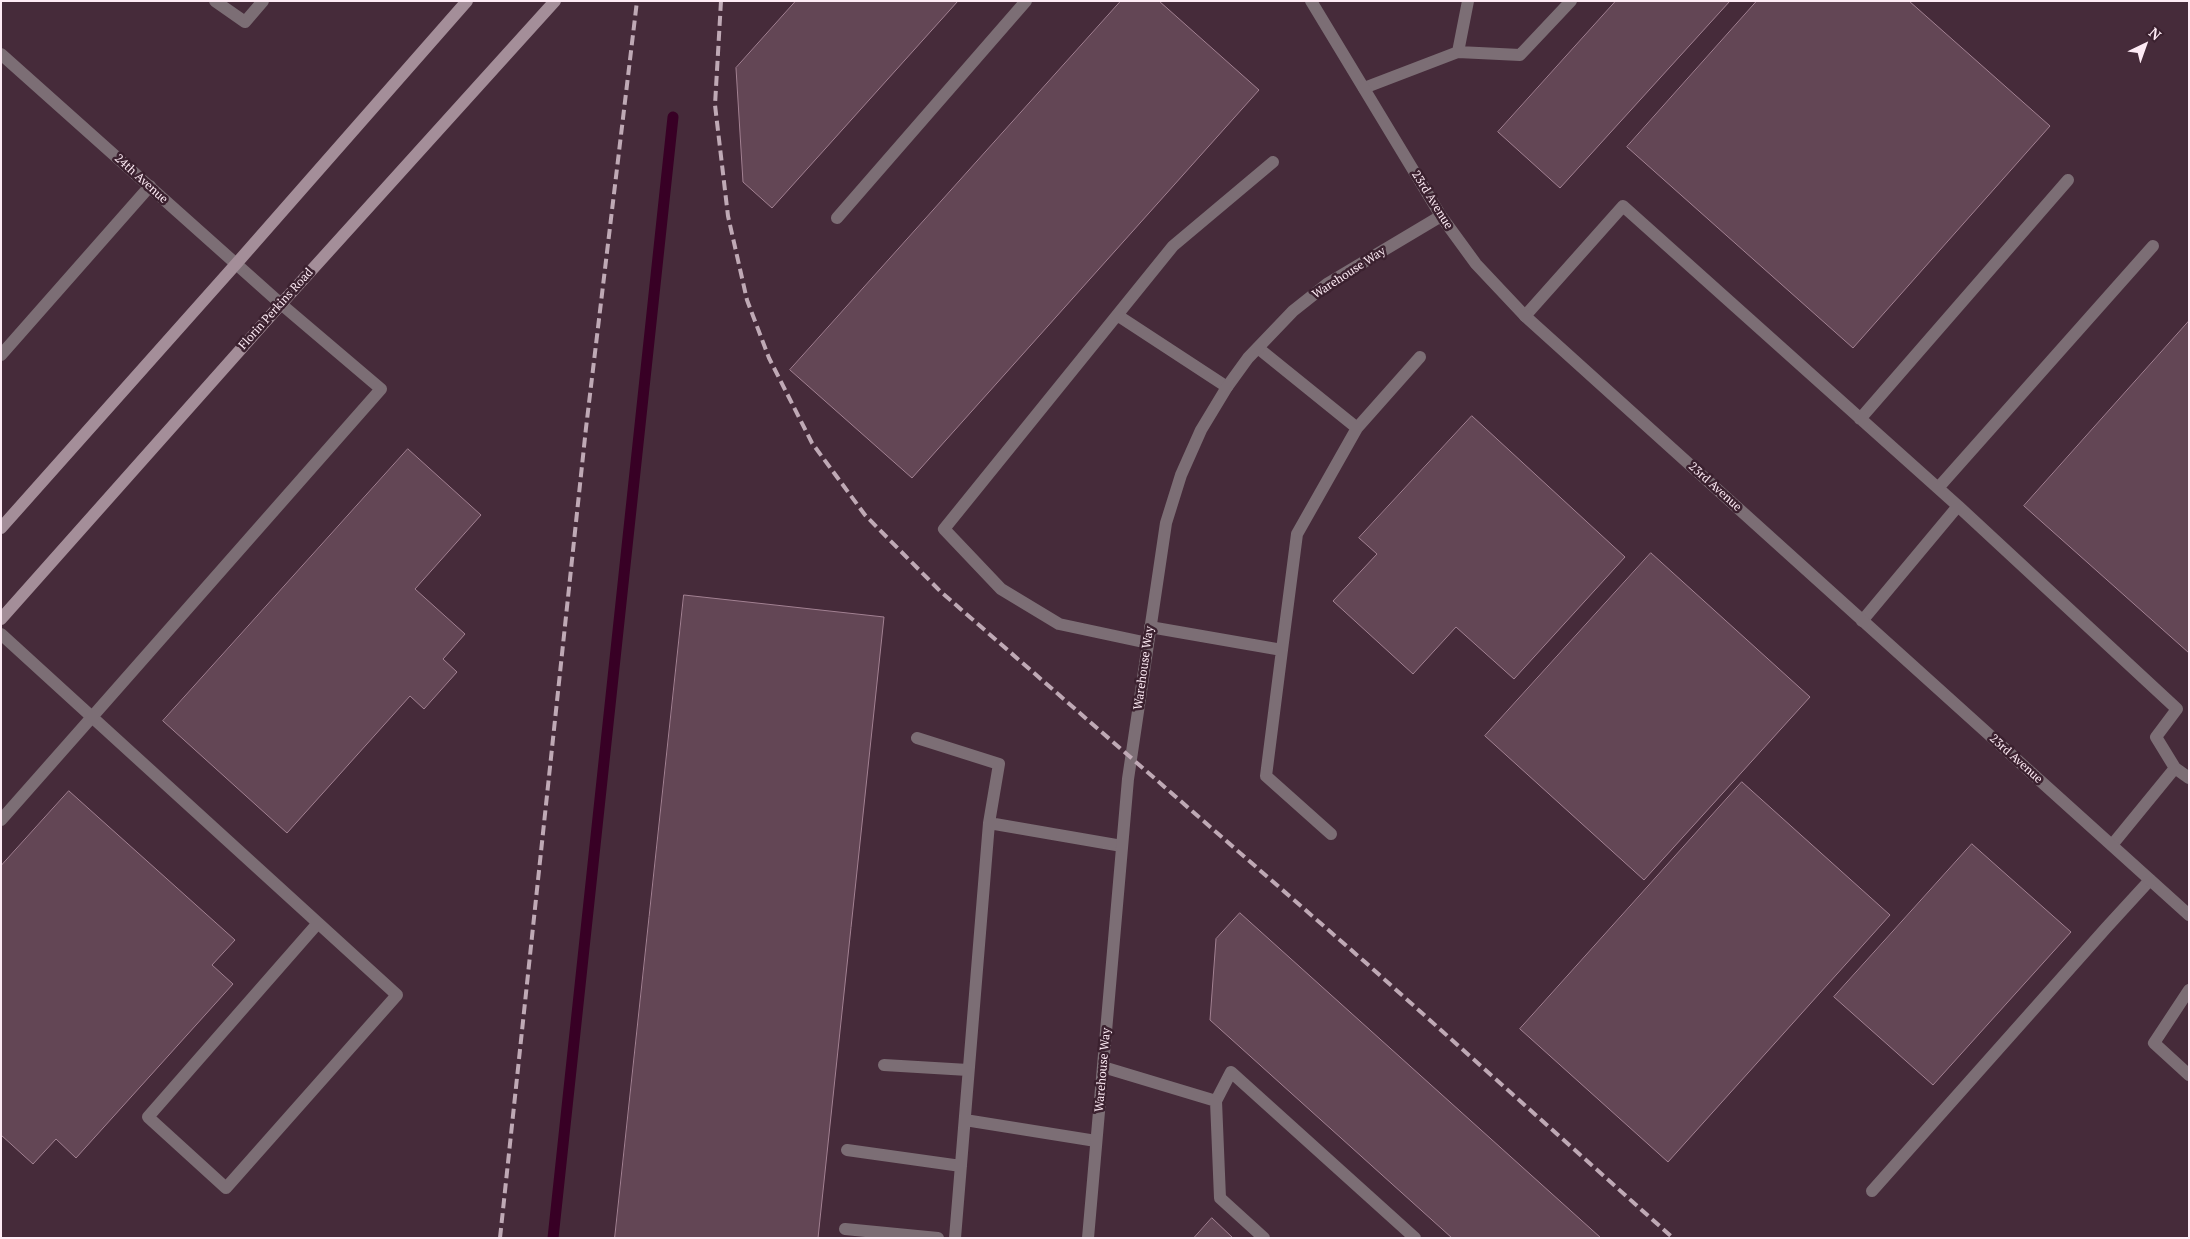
<!DOCTYPE html>
<html>
<head>
<meta charset="utf-8">
<style>
  body { margin:0 }
  #map { position:relative; width:2190px; height:1239px; overflow:hidden; background:#462b3a; font-family:"PT Serif",serif }
  canvas { display:block }
  .frame { position:absolute; inset:0; border:2px solid #feebf5; pointer-events:none }
  .north { position:absolute; left:2120px; top:20px; width:50px; height:50px; -webkit-text-stroke:4px #3b212f; paint-order:stroke; rotate:42deg; font-size:14px; font-weight:700; line-height:20px; text-align:center; color:#feebf5 }
  .north::after { content:''; display:block; margin:auto; width:18px; height:22px; background:#feebf5; clip-path:polygon(50% 0,100% 100%,50% 72%,0 100%) }
</style>
</head>
<body>
<div id="map">
<canvas width="2190" height="1239"></canvas>
<div class="frame"></div>
<div class="north">N</div>
</div>
<script>
const g = document.querySelector('canvas').getContext('2d');
g.lineJoin = 'round';
function stroke(path, color, width, dash) { g.strokeStyle = color; g.lineWidth = width; g.lineCap = dash ? 'butt' : 'round'; g.setLineDash(dash || []); g.stroke(path); }
function fill(path, color) { g.fillStyle = color; g.fill(path, 'evenodd'); }
function drawText(font, color, halo, rows, align = 'center') {
  g.font = font + ' "PT Serif",serif'; g.lineWidth = 5; g.setLineDash([]); g.textBaseline = 'middle'; g.strokeStyle = halo; g.fillStyle = color; for (const [text, x, y, turn = 0] of rows) {
    g.save(); g.translate(x, y); g.rotate((+turn || 0) * Math.PI / 180); g.textAlign = isNaN(turn) ? turn : align; if (halo) g.strokeText(text, 0, 0); g.fillText(text, 0, 0); g.restore();
  }
}
stroke(new Path2D(`
  M553,1238L673,117`), '#380025', 11);
const building = new Path2D(`
  M796,1H958L772,208L743,182L736,68Z
  M1121,1H1159L1259,90L912,478L790,370Z
  M1616,1H1730L1560,188L1498,132Z
  M1757,1H1909L2050,126L1853,348L1627,147Z
  M2189,321V653L2024,506Z
  M1472,416L1625,557L1514,679L1456,627L1413,674L1333,601L1377,554L1359,538Z
  M408,449L481,515L415,589L465,634L443,659L457,672L424,709L410,696L287,833L163,721Z
  M1651,553L1810,697L1644,880L1485,736Z
  M684,595L884,617L818,1238H615Z
  M1742,782L1890,915L1668,1162L1520,1029Z
  M69,791L235,940L212,965L233,984L76,1158L56,1139L33,1164L1,1135V866Z
  M1972,844L2071,932L1933,1085L1834,997Z
  M1240,913L1601,1238H1452L1210,1020L1216,939Z
  M1212,1218L1233,1238H1194Z`);
fill(building, '#634655');
stroke(building, '#a28192', 1);
stroke(new Path2D(`
  M215,1L245,22L263,1
  M1458,52L1468,1
  M1364,88L1458,52L1520,55L1571,1
  M837,218L1026,1
  M1117,315L1227,387
  M1525,316L1623,206L1958,506
  M1258,348L1357,428
  M1,355L150,186
  M1860,419L2068,180
  M1938,488L2153,246
  M1862,621L1958,506L2177,709L2156,737L2175,768L2112,845
  M1150,627L1282,650L1266,776L1331,834
  M1,634L92,717L381,389L281,304
  M1148,643L1059,624L1001,589L944,529L1173,246L1273,162
  M1282,650L1297,534L1357,428L1420,357
  M917,738L999,764L989,823L1122,846
  M2175,768L2189,778
  M1,820L92,717L397,995L226,1188L148,1117L318,923
  M2189,990L2154,1043L2189,1075
  M884,1065L968,1070
  M1103,1067L1216,1101L1231,1072L1415,1238
  M1216,1101L1220,1198L1264,1238
  M965,1120L1096,1141
  M847,1150L961,1166
  M1872,1191L2106,928L2150,880
  M845,1229L938,1238
  M955,1238L989,823`), '#7c6e75', 12);
stroke(new Path2D(`
  M1311,1L1441,216L1476,264L1525,316L2189,915
  M1,54L281,304
  M1088,1238L1128,779L1166,523L1181,475L1201,430L1227,387L1248,358L1293,311L1327,284L1441,216`), '#7c6e75', 12);
stroke(new Path2D(`
  M1,528L236,264L467,1
  M1,619L281,304L555,1`), '#a48e99', 12);
stroke(new Path2D(`
  M721,1L715,105L728,216L747,300L769,358L812,443L865,515L940,591L1365,962L1673,1238
  M500,1238L586,428L637,1`), '#bfa9b5', 4, [10, 5]);
drawText('12px', '#feebf5', '#3b212f', [
  ["24th Avenue",141,179,42],
  ["23rd Avenue",1432,200,58],
  ["Warehouse Way",1349,273,-33],
  ["Florin Perkins Road",276,309,-48],
  ["23rd Avenue",1715,487,42],
  ["Warehouse Way",1144,668,-82],
  ["23rd Avenue",2016,759,42],
  ["Warehouse Way",1103,1070,-85]
]);
</script>
</body>
</html>
